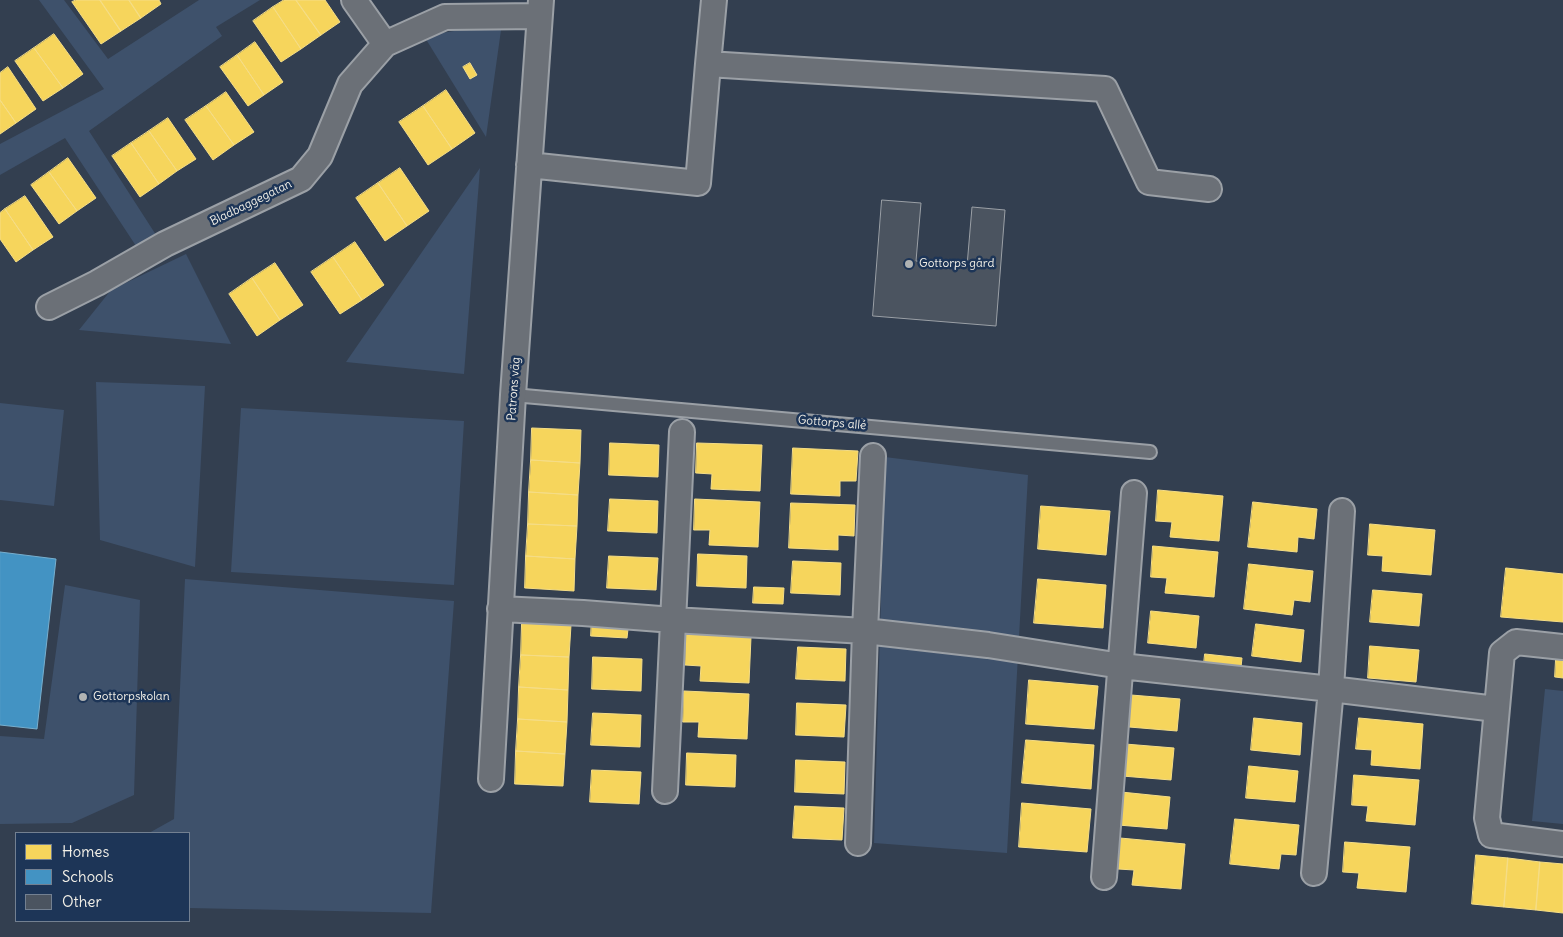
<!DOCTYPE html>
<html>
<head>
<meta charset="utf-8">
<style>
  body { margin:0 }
  #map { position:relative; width:1563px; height:937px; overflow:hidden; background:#333f50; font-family:Delius,sans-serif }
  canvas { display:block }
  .legend { position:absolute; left:15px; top:832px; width:175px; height:90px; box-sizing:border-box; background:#1d3557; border:1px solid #738091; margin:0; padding:6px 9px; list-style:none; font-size:15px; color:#f4f1e8 }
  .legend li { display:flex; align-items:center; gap:10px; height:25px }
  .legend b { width:25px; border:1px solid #738091 }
</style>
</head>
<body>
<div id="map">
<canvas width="1563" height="937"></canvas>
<ul class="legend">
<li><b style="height:14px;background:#f6d55c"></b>Homes</li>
<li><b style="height:14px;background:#4393c3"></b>Schools</li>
<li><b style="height:14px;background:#4b5460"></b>Other</li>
</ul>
</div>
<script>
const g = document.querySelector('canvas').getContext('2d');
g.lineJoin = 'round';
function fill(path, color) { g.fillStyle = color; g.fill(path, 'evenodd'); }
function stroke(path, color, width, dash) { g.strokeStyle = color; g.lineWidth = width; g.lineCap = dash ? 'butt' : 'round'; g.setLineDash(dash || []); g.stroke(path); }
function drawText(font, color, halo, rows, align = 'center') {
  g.font = font + ' Delius,sans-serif'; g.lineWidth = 5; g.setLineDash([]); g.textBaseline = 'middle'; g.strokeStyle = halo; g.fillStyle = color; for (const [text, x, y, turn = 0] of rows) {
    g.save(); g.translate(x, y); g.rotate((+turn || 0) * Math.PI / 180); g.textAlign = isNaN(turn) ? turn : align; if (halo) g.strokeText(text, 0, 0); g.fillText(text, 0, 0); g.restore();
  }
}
fill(new Path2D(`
  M39,0H64L108,59L199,0H260L216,27L222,36L89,131L158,238L138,249L65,138L0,175V144L104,89Z
  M502,23L486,137L424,36Z
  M480,168L464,374L346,362Z
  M186,254L231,344L79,330L111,290Z
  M96,382L205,386L195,567L100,540Z
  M0,403L64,410L54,506L0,500Z
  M241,408L464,421L454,585L231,572Z
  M885,457L1028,475L1007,853L874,843Z
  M185,579L454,601L431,913L189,908V833H149L174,819Z
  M65,585L140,600L134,795L72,823L0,824V736L44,739Z
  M1545,689L1563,691V824L1532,821Z`), '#3e516b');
const homes = new Path2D(`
  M76,0H100L121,31L101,44L72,2Z
  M100,0H129L141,18L121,31Z
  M129,0H159L161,4L141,18Z
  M284,0H296L321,35L301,49L273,7Z
  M296,0H325L340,22L321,35Z
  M273,7L301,49L281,62L253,21Z
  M54,34L83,74L63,88L34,48Z
  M255,42L283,82L264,95L237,55Z
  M34,48L63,88L43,101L15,61Z
  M237,55L264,95L248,106L220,67Z
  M470,63L477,75L470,79L463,67Z
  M8,67L36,109L16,123L0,100V73Z
  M446,90L475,133L452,149L423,106Z
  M226,92L254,132L234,145L206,106Z
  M0,100L16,123L0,134Z
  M206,106L234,145L213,160L185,120Z
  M423,106L452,149L428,165L399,122Z
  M168,118L196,159L177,171L149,131Z
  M149,131L177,171L159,184L131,143Z
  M131,143L159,184L140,197L112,156Z
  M68,158L96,198L77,211L49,172Z
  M400,168L429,211L407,226L378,183Z
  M49,172L77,211L59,224L31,185Z
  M378,183L407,226L385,241L356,198Z
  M25,196L53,237L33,250L5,209Z
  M5,209L33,250L16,262L0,239V213Z
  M355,242L384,285L362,300L333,257Z
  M333,257L362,300L340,314L311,272Z
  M275,263L303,305L280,320L252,278Z
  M252,278L280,320L257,336L229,294Z
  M532,428L581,430L580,463L531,460Z
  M610,443L659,445L658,477L609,475Z
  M697,443L762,445L760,491L711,489L712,474L696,473Z
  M793,448L858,451L856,481H840V496L791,494Z
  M531,460L580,463L578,495L529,492Z
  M1158,490L1223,496L1219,541L1170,537L1172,522L1156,521Z
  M529,492L578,495L577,526L528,524Z
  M610,499L658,501L657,533L608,531Z
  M695,499L760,502L758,547L709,545L710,530H694Z
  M1253,502L1317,509L1314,539L1298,537L1297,552L1248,547Z
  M791,503L855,505L854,536L838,535V550L789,548Z
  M1041,506L1110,511L1106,555L1038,549Z
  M528,524L577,526L575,559L526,556Z
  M1370,524L1435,530L1431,575L1382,571L1383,556L1368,555Z
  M1153,546L1218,552L1214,597L1165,593L1167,578L1151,577Z
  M698,554L747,556L746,588L697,586Z
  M526,556L575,559L574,591L525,588Z
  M609,556L658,558L656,590L607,588Z
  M793,561L841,563L840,595L791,593Z
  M1249,564L1313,571L1310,602L1294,600L1292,615L1244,609Z
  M1506,568L1563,574V622L1501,617Z
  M1038,579L1106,585L1103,628L1034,623Z
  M754,587L784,588L783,604L753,603Z
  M1373,590L1422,594L1419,626L1370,622Z
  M1151,611L1199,616L1196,648L1148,643Z
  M592,617L629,620L627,638L591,636Z
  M522,623L571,625L569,657L521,655Z
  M1256,624L1304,630L1301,662L1252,656Z
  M686,634L751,637L749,683L700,681L701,666L685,665Z
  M1370,646L1419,650L1416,682L1368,678Z
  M798,647L846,649L845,681L796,679Z
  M1205,654L1242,658L1240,676L1203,673Z
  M521,655L569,657L568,690L519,687Z
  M593,657L642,659L641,691L592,689Z
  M1556,659H1563V678L1555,677Z
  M1029,680L1098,686L1094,729L1026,724Z
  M519,687L568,690L567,722L518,719Z
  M684,691L749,694L747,739L698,737L699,722H683Z
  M1131,695L1180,699L1177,731L1129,727Z
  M797,703L846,705L844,737L796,735Z
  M593,713L641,715L640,747L591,745Z
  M1254,718L1302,723L1300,755L1251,750Z
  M1359,718L1423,724L1420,769L1371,765L1372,750L1356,749Z
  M518,719L567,722L565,754L516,751Z
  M1026,740L1094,745L1091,789L1022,783Z
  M1125,744L1174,748L1171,780L1122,776Z
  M516,751L565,754L563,786L515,784Z
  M687,753L736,755L735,787L686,785Z
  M796,760L845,762L844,794L795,792Z
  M1249,766L1298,771L1295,802L1246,798Z
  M592,770L641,772L639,804L590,802Z
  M1354,775L1419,780L1415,825L1366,821L1368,806L1352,805Z
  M1121,792L1170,797L1167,829L1118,825Z
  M1022,803L1091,809L1087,852L1019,847Z
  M795,806L844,808L842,840L793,838Z
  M1235,819L1299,825L1296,855L1281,854L1279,869L1230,864Z
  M1120,838L1185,844L1181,889L1132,885L1134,870L1118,869Z
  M1345,842L1410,847L1406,892L1357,888L1359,873L1343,872Z
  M1476,855L1508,858L1504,907L1472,904Z
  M1508,858L1540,862L1536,910L1504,907Z
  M1540,862L1563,864V913L1536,910Z`);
fill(homes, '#f6d55c');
stroke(homes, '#f5dd86', 1);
const schools = new Path2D(`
  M0,552L56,559L37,729L0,725Z`);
fill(schools, '#4393c3');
stroke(schools, '#78afce', 1);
const building = new Path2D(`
  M882,200L921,203L916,261L967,266L972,207L1005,210L996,326L873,316Z`);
fill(building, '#4b5460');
stroke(building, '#9ba0a6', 1);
const lane = new Path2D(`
  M513,395L1150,452`);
const street = new Path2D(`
  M354,0L385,44
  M708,64L714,0
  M529,165L698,183L708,64L1105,89L1149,182L1209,189
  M49,307L97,283L165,244L301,179L320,156L350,84L385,44L445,17L539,16
  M500,609L583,613L673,620L865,631L988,645L1121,666L1331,689L1342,511
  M1563,647L1516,642L1502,653L1487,818L1491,835L1563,844
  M491,779L513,395L541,0
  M665,791L682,432
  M858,843L865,631L873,456
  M1314,873L1331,689L1496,709
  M1104,877L1134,493`);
stroke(lane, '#9ba0a6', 16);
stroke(street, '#9ba0a6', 28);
stroke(lane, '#6b7077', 12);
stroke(street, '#6b7077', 24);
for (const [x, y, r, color] of [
  [909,264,5,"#b0b3b3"],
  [83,697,5,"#b0b3b3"]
]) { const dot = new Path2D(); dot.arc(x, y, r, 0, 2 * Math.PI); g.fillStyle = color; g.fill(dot); stroke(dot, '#1d3557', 2); }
drawText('12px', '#f4f1e8', '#1d3557', [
  ["Bladbaggegatan",251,203,-26],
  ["Patrons väg",514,389,-86],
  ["Gottorps allé",832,423,5]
]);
drawText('12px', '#f4f1e8', '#1d3557', [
  ["Gottorps gård",919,264],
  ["Gottorpskolan",93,697]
], 'left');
</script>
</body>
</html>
